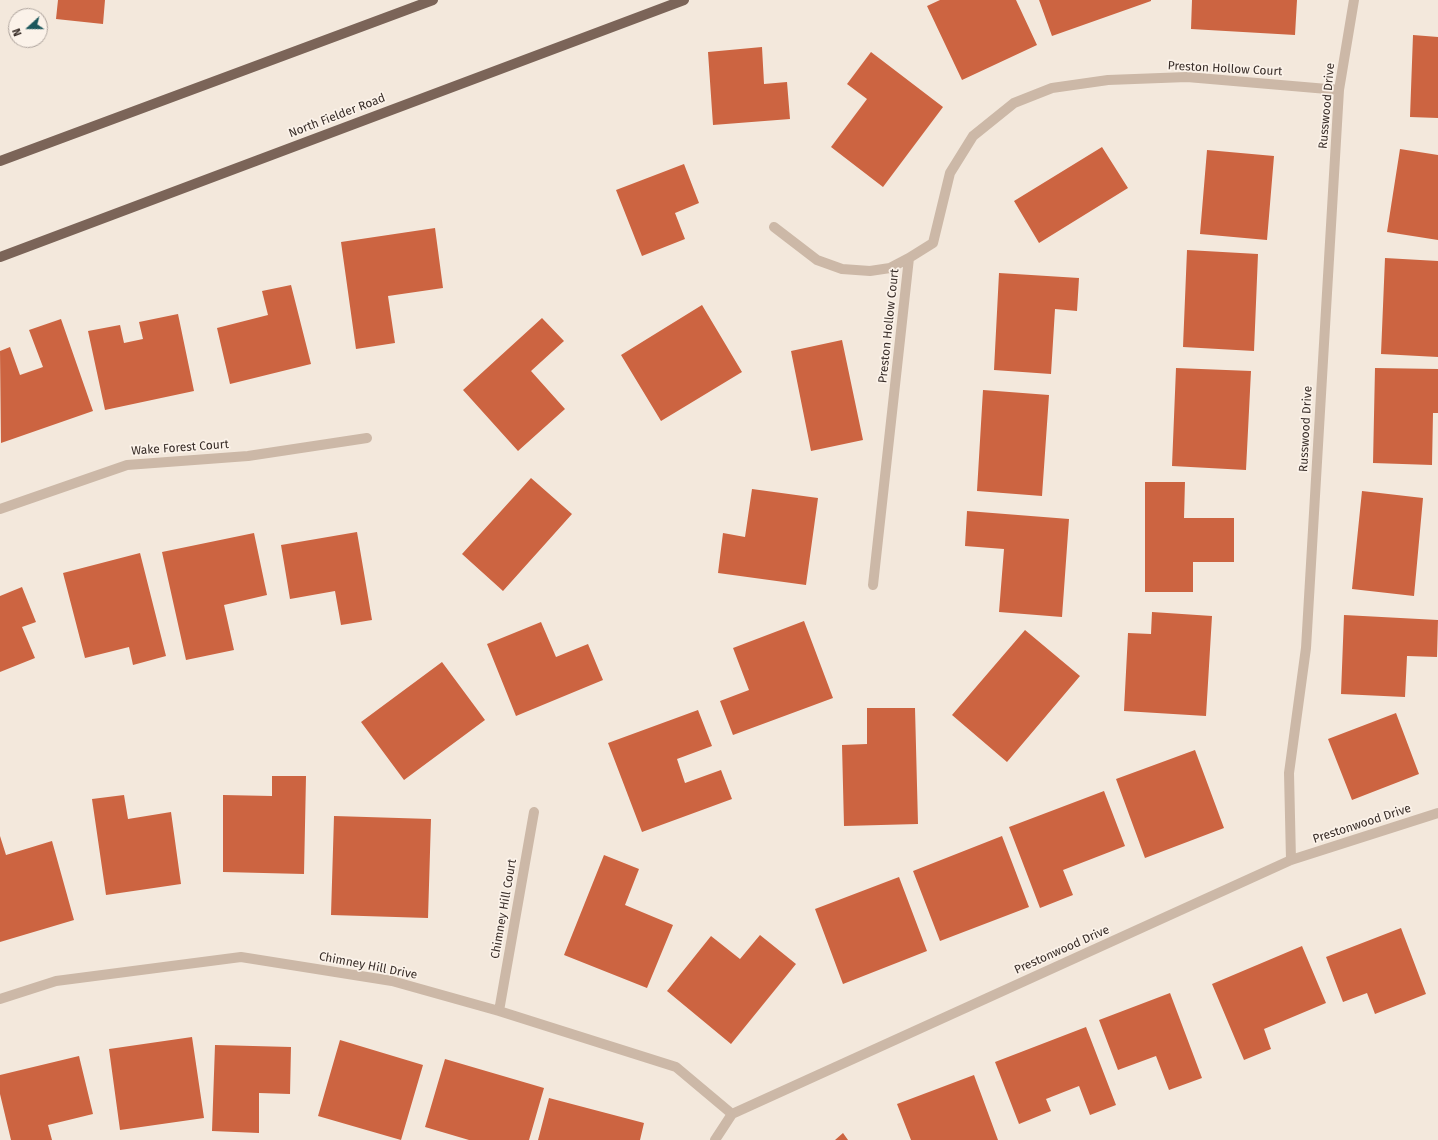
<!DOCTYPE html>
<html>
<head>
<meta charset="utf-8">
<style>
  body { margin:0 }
  #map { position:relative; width:1438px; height:1140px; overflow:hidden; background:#f3e8dc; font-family:"Fira Sans",sans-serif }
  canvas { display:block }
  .north { position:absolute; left:8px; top:8px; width:40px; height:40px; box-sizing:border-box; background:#fbf2e9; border:1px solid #ada39c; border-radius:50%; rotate:249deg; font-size:11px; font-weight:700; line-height:16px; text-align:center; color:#382d28 }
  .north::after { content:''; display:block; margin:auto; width:14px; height:18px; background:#1b575c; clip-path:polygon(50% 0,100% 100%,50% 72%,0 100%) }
</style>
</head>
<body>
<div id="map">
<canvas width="1438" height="1140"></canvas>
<div class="north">N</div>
</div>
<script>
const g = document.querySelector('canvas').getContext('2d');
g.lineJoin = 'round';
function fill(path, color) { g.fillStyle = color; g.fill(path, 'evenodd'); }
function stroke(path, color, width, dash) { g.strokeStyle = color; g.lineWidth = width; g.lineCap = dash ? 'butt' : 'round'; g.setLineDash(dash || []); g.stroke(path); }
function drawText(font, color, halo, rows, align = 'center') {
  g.font = font + ' "Fira Sans",sans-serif'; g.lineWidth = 3.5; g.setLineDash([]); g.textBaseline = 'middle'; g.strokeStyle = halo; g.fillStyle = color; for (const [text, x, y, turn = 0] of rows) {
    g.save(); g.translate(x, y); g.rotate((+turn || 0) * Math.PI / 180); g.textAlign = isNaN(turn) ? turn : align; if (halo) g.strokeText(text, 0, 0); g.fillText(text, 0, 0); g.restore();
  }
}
fill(new Path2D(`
  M58,0H105L103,24L56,19Z
  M940,0H1016L1037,45L962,80L927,6Z
  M1039,0H1151V1L1052,36Z
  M1192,0H1297L1295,35L1191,29Z
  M1413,35L1438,37V118L1410,117Z
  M762,47L764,84L787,82L790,119L713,125L708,52Z
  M871,52L943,107L883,187L831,147L867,99L847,84Z
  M1102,147L1128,188L1039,243L1014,201Z
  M1400,149L1438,155V240L1387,232Z
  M1207,150L1274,156L1267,240L1200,234Z
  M684,164L699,203L675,213L685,239L642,256L616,190Z
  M435,228L443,288L388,296L395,343L356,349L341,242Z
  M1187,250L1258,254L1254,351L1183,347Z
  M1385,258L1438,261V357L1381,354Z
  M999,273L1079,278L1077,311L1055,309L1051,374L994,370Z
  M291,285L311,364L230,384L217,328L268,315L262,291Z
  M702,305L742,372L661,421L621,355Z
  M178,314L194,391L105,410L88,331L120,325L124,343L143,339L139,322Z
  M542,318L564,341L531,371L565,409L518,451L463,390Z
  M61,319L93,411L1,443L0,351L10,347L20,375L43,367L29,330Z
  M842,340L863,440L811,451L791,351Z
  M1176,368L1251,371L1246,470L1172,466Z
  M1375,368L1438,369V413H1433L1432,465L1373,463Z
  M983,390L1049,395L1042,496L977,491Z
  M531,478L572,514L503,591L462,554Z
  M1145,482H1185L1184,518H1234V562H1193V592H1145Z
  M752,489L818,498L806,585L718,573L723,533L745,537Z
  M1362,491L1423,498L1414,596L1352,589Z
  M967,511L1069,519L1062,617L999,612L1004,549L965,546Z
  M357,532L372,620L341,625L335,591L290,599L281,545Z
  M254,533L267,595L224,605L234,650L186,660L162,552Z
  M140,553L166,656L133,665L129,647L85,658L63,573Z
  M22,587L36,622L22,627L35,658L0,672V596Z
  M1152,612L1212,616L1206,716L1124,711L1128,633L1151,634Z
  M1344,615L1438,620L1437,657L1407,656L1405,697L1341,694Z
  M804,621L833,698L733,735L720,701L749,690L733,648Z
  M541,622L556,657L588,644L603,680L516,716L487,644Z
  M1025,630L1080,676L1007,762L952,715Z
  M442,662L485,720L404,780L361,722Z
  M867,708H915L918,824L844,826L842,745L867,744Z
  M698,710L712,746L677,759L685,783L721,770L732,799L642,832L608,743Z
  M1396,713L1419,774L1352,800L1328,739Z
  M1195,750L1224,828L1145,858L1116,779Z
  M272,776H306L304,874L223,872V795L272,796Z
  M1104,791L1125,846L1063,870L1073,895L1040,908L1009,827Z
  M124,795L128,819L171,812L181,884L106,895L92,799Z
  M334,816L431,819L428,918L331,915Z
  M0,836L6,855L52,841L74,920L0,942Z
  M1002,836L1029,907L940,941L913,871Z
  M604,855L639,869L625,905L673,925L647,988L564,955Z
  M899,877L927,951L843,984L815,909Z
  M1401,928L1426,994L1375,1014L1367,993L1343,1002L1326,957Z
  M760,935L796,964L731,1044L667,991L711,936L740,959Z
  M1302,946L1326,1003L1264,1029L1271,1049L1244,1060L1212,984Z
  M1170,993L1202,1078L1169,1090L1156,1056L1118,1070L1099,1020Z
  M1086,1027L1116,1105L1090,1115L1079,1086L1046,1099L1051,1111L1019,1124L995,1062Z
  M192,1037L204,1118L120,1130L109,1049Z
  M340,1040L423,1065L401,1140L318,1116Z
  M215,1045L291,1047L290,1094L259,1093V1133L212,1131Z
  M79,1056L93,1114L48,1125L52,1140H11L0,1094V1075Z
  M445,1059L544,1088L529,1140H469L425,1127Z
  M974,1075L998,1140H911L897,1104Z
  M549,1098L644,1123L640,1140H538Z
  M843,1133L848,1140H835Z`), '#cc6441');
stroke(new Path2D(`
  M774,227L817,260L842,269L870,271L890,268L909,258
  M0,509L127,465L248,456L367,438
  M873,585L909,258L933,243L950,173L973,136L1014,103L1052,88L1108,80L1187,77L1339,90
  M1291,860L1289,773L1306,648L1339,90L1354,0
  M0,999L56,981L241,957L392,981L499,1011L676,1067L732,1114
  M499,1011L534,812
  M715,1140L732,1114L1291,860L1438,813`), '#ccb8a7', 10);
stroke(new Path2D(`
  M0,161L433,0
  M0,257L684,0`), '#7b6458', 10);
drawText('12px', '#382d28', '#fbf2e9', [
  ["Preston Hollow Court",1225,69,3],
  ["Russwood Drive",1327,106,-85],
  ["North Fielder Road",337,116,-21],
  ["Preston Hollow Court",889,326,-84],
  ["Russwood Drive",1306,429,-87],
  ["Wake Forest Court",180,448,-4],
  ["Prestonwood Drive",1362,824,-18],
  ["Chimney Hill Court",504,909,-80],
  ["Prestonwood Drive",1062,950,-24],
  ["Chimney Hill Drive",368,966,11]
]);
</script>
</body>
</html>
